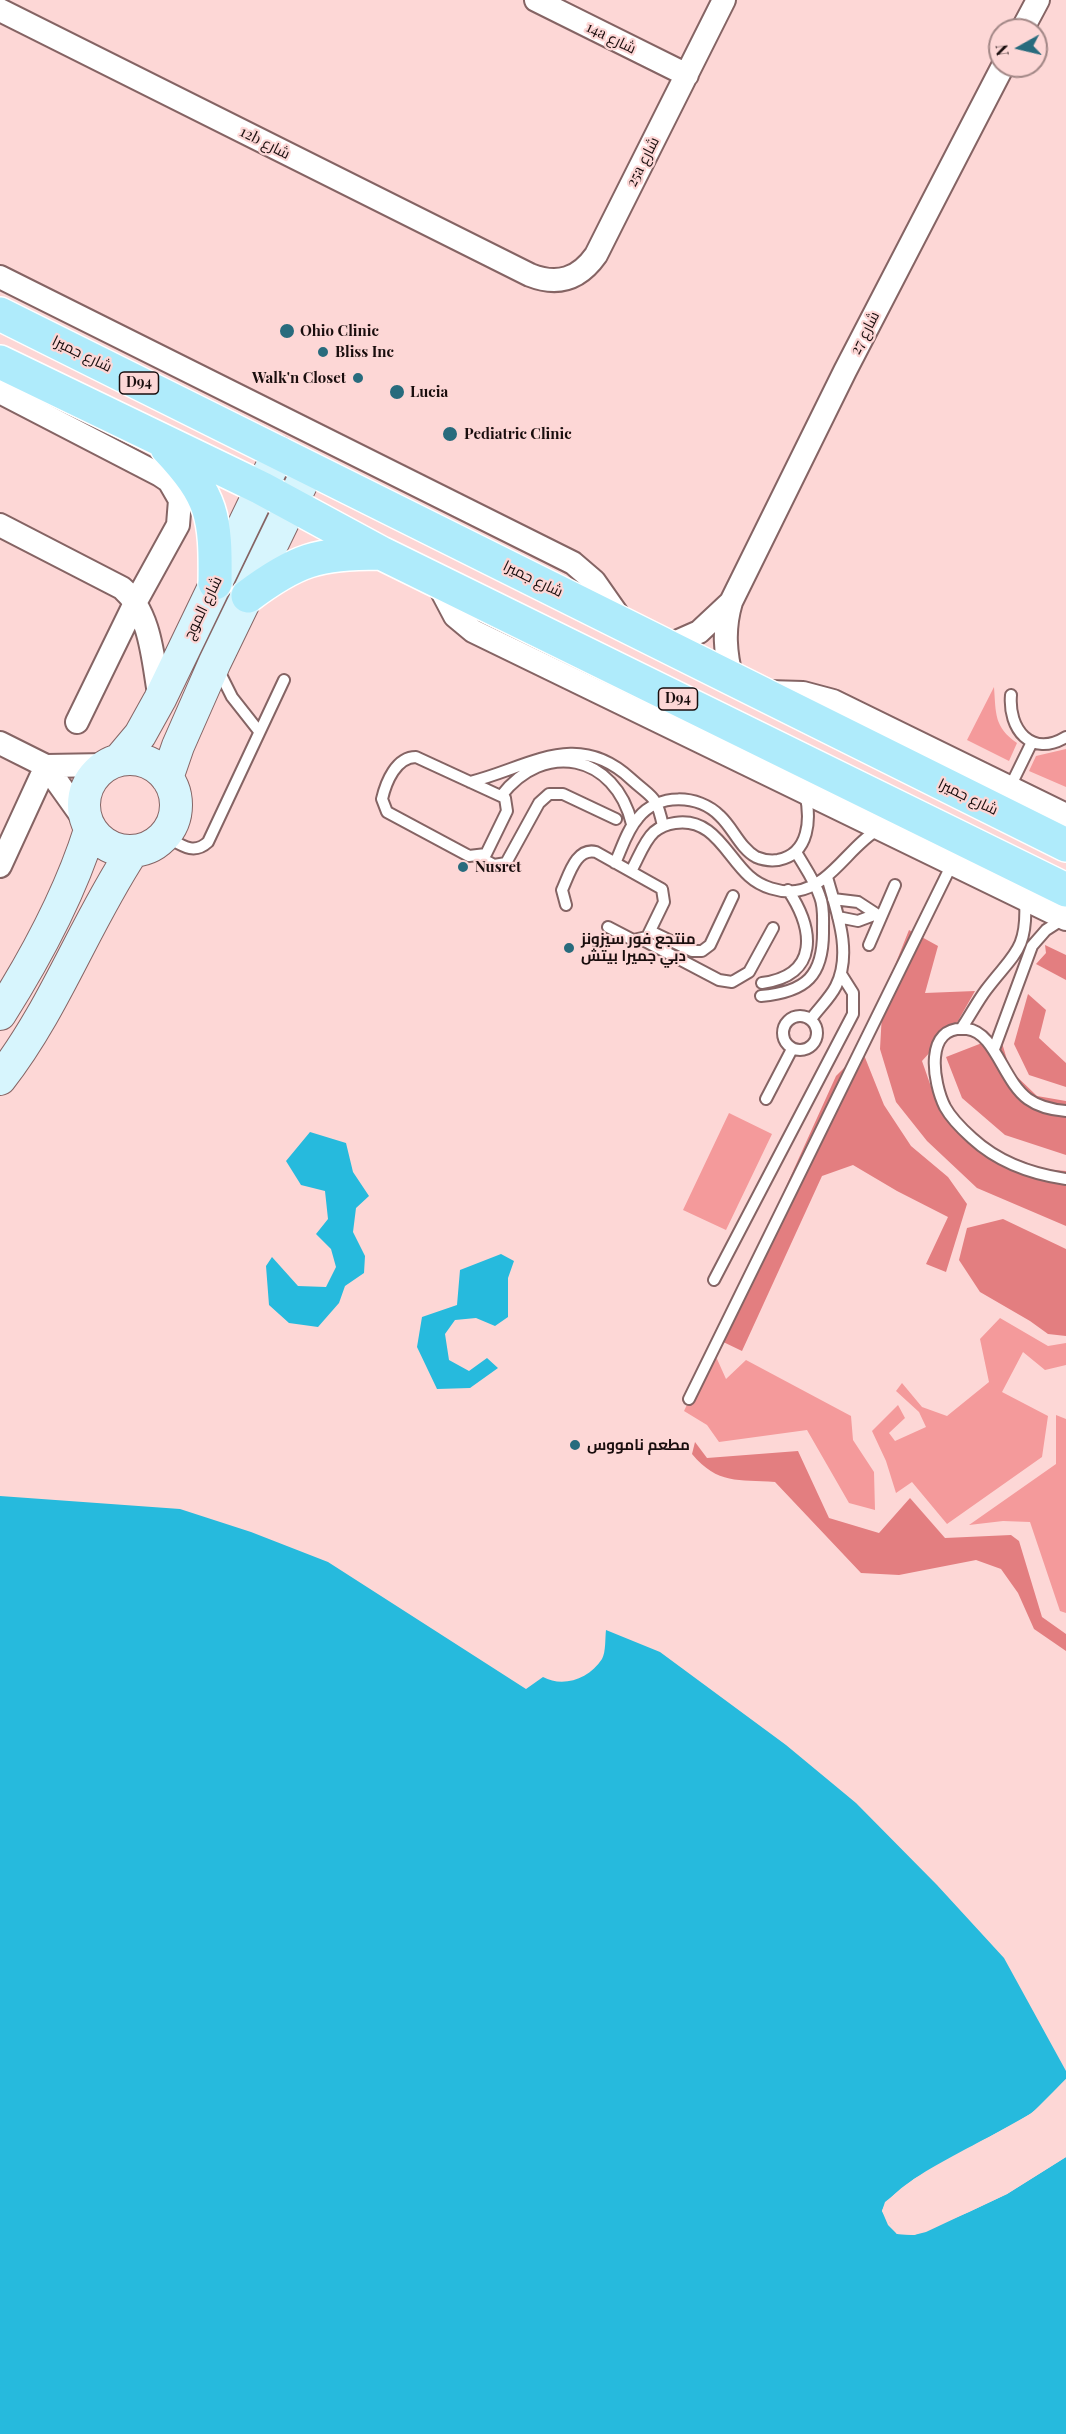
<!DOCTYPE html>
<html>
<head>
<meta charset="utf-8">
<style>
  body { margin:0 }
  #map { position:relative; width:1066px; height:2434px; overflow:hidden; background:#fdd7d6; font-family:"Playfair Display",serif }
  canvas { display:block }
  .north { position:absolute; left:988px; top:18px; width:60px; height:60px; box-sizing:border-box; background:#fdd7d6; border:2px solid #a28786; border-radius:50%; rotate:262deg; font-size:16px; font-weight:700; line-height:24px; text-align:center; color:#1a0e0e }
  .north::after { content:''; display:block; margin:auto; width:21px; height:27px; background:#286b7d; clip-path:polygon(50% 0,100% 100%,50% 72%,0 100%) }
</style>
</head>
<body>
<div id="map">
<canvas width="1066" height="2434"></canvas>
<div class="north">N</div>
</div>
<script>
const g = document.querySelector('canvas').getContext('2d');
g.lineJoin = 'round';
function fill(path, color) { g.fillStyle = color; g.fill(path, 'evenodd'); }
function stroke(path, color, width, dash) { g.strokeStyle = color; g.lineWidth = width; g.lineCap = dash ? 'butt' : 'round'; g.setLineDash(dash || []); g.stroke(path); }
function drawText(font, color, halo, rows, align = 'center') {
  g.font = font + ' "Playfair Display",Cairo,serif'; g.lineWidth = 4.5; g.setLineDash([]); g.textBaseline = 'middle'; g.strokeStyle = halo; g.fillStyle = color; for (const [text, x, y, turn = 0] of rows) {
    g.save(); g.translate(x, y); g.rotate((+turn || 0) * Math.PI / 180); g.textAlign = isNaN(turn) ? turn : align; if (halo) g.strokeText(text, 0, 0); g.fillText(text, 0, 0); g.restore();
  }
}
fill(new Path2D(`
  M994,687C996,714 994,727 1017,743L1009,761L967,740Z
  M1066,749V787L1029,771L1036,756Z
  M729,1113L772,1134L726,1230L683,1210Z
  M1000,1318L1048,1346L1066,1343V1365L1045,1370L1023,1352L1002,1392L1048,1416L1042,1457L947,1524L912,1482L896,1493L886,1461L872,1431L898,1405L905,1418L889,1433L895,1441L926,1427L919,1412L896,1391L902,1383L922,1407L947,1416L989,1382L980,1339Z
  M713,1350L726,1379L746,1360L851,1416L853,1440L874,1472L875,1510L849,1503L807,1430L719,1442L707,1425L684,1411Z
  M1056,1415L1066,1419V1613L1060,1611L1030,1522L1003,1521L969,1525L1056,1464Z`), '#f49a9b');
fill(new Path2D(`
  M909,930L938,946L925,993L975,991L958,1021L922,1061L937,1104L981,1145L1043,1169L1066,1171V1226L977,1188L927,1141L896,1102L880,1049L883,995Z
  M1045,945L1066,955V980L1036,964L1046,953Z
  M1028,994L1046,1010L1039,1038L1066,1063V1087L1029,1075L1014,1044Z
  M1000,1036L1010,1070L1037,1096L1066,1101V1155L1005,1135L962,1098L946,1057Z
  M862,1050L884,1105L911,1146L948,1177L967,1204L946,1272L926,1264L948,1217L897,1191L853,1165L822,1176L742,1351L717,1339L836,1076Z
  M1003,1219L1066,1249V1336L1048,1334L1030,1321L980,1292L959,1260L967,1228Z
  M695,1442L707,1458L798,1451L829,1518L879,1533L910,1498L945,1538L1011,1535L1019,1541L1042,1617L1066,1634V1651L1034,1629L1018,1593L1001,1569L976,1560L899,1575L861,1573L775,1482C738,1479 718,1485 692,1454Z`), '#e37e80');
fill(new Path2D(`
  M310,1132L346,1143L353,1172L369,1196L356,1208L353,1232L365,1256L364,1273L345,1286L339,1303L318,1327L289,1323L269,1305L266,1266L272,1257L298,1286L326,1287L336,1267L331,1249L316,1234L328,1219L325,1191L301,1185L286,1161Z
  M501,1254L514,1261L508,1278V1317L495,1326L476,1318L455,1320L445,1334L449,1360L469,1371L487,1358L498,1368L470,1388L437,1389L417,1347L422,1317L457,1305L460,1270Z
  M0,1496L180,1509L251,1532L328,1562L526,1689L543,1677C563,1688 589,1679 602,1659C606,1652 605,1638 606,1630L660,1652L786,1745L856,1803L937,1885L1004,1958L1066,2071V2079C1055,2090 1043,2105 1030,2114C998,2136 894,2178 882,2211L897,2234L914,2235L969,2212L1007,2194L1066,2157V2434H0Z`), '#26badd');
fill(new Path2D(`
  M1066,2079V2083L1033,2116L915,2182L888,2204L885,2211L890,2223L898,2232H914L1006,2192L1066,2154V2157L1007,2194L926,2232L914,2235L897,2234L888,2225L882,2211L885,2202L914,2179L1032,2113Z`), '#fdd7d6');
const lane = new Path2D(`
  M219,671L232,697L258,730
  M1011,695C1008,729 1031,758 1066,737
  M416,757L505,798L507,811L486,854L469,856L387,812L382,799C386,782 396,757 416,757Z
  M470,782C528,768 576,728 631,779C653,799 656,794 663,826
  M1010,787L1032,742
  M501,796C544,740 615,754 632,824
  M165,836C180,844 193,856 208,842L284,680
  M479,857L494,865L506,863L539,803L549,794H563L616,819
  M615,863C622,848 627,830 638,818C658,793 698,794 720,816C733,828 740,848 756,857C763,860 771,861 778,860C810,854 811,818 805,793
  M631,871C638,859 644,841 654,832C660,827 668,824 675,823C713,817 726,855 749,876C761,887 780,893 796,891C831,886 849,846 879,829
  M833,899L858,902L881,917
  M566,905L562,890C569,875 576,847 596,852L662,889L664,902L647,937L633,940L608,927
  M838,917L858,921L874,915
  M650,931L692,951H702L710,945L733,896
  M643,940L719,980L732,982L749,972L773,928
  M869,945L895,885
  M762,983C820,975 814,929 788,890
  M761,996C806,992 824,976 823,929C823,918 824,907 820,897C815,881 804,866 796,852
  M783 1033a17 17 0 1 1 34 0a17 17 0 1 1-34 0Z
  M811,1019C819,1008 830,998 836,986C853,952 836,910 827,877
  M961,1029C970,1016 977,1002 986,990C1013,954 1028,951 1025,900
  M994,1049L1032,946L1046,930L1063,919
  M766,1099L792,1049
  M1066,1111C1053,1110 1039,1107 1028,1099C1003,1081 995,1032 967,1029C923,1024 933,1083 945,1107C951,1118 962,1129 972,1138C998,1162 1031,1174 1066,1179
  M714,1280L853,1014V993L841,974
  M689,1399L952,864`);
const street = new Path2D(`
  M536,0L687,75
  M0,10L530,275C558,286 579,279 596,255L724,0
  M1022,30L1038,0
  M0,277L573,563L594,581L622,621
  M0,392L160,475L169,481L180,500L178,525L135,603L77,722
  M0,525L122,588C152,614 153,663 160,699
  M436,580L455,616L473,631L1066,919
  M665,647L699,632L730,603
  M732,680C725,653 723,629 731,602L845,371L1003,66
  M768,692L803,693L833,701L1066,815
  M0,743L46,766L107,765
  M46,766L88,825
  M0,866L46,766`);
const secondary = new Path2D(`
  M84 805a46 46 0 1 1 92 0a46 46 0 1 1-92 0Z
  M119,760L140,735L160,699L279,452
  M167,778L178,746L215,662L309,468
  M0,1014C36,957 70,894 90,830
  M0,1079C54,1010 84,925 132,852`);
const primary = new Path2D(`
  M0,314L1066,845
  M0,362L261,488L381,553L1066,890
  M167,448C213,497 216,517 215,583
  M248,596C296,560 318,553 379,553`);
stroke(lane, '#856464', 14);
stroke(street, '#856464', 26);
stroke(secondary, '#856464', 34);
stroke(primary, '#fff', 36);
stroke(lane, '#fff', 10);
stroke(street, '#fff', 22);
stroke(secondary, '#d7f5fd', 32);
stroke(primary, '#afebfb', 33);
for (const [x, y, r, color] of [
  [287,331,8,"#286b7d"],
  [323,352,6,"#286b7d"],
  [358,378,6,"#286b7d"],
  [397,392,8,"#286b7d"],
  [450,434,8,"#286b7d"],
  [463,867,6,"#286b7d"],
  [569,948,6,"#286b7d"],
  [575,1445,6,"#286b7d"]
]) { const dot = new Path2D(); dot.arc(x, y, r, 0, 2 * Math.PI); g.fillStyle = color; g.fill(dot); stroke(dot, '#fdd7d6', 2); }
for (const [x, y, w] of [
  [139,383,39],
  [678,699,39]
]) { const box = new Path2D(); box.roundRect(x - w / 2, y - 11, w, 22, 4.5); g.fillStyle = '#fdd7d6'; g.fill(box); stroke(box, '#1a0e0e', 1.5); }
drawText('bold 14px', '#1a0e0e', null, [
  ["D94",139,383],
  ["D94",678,699]
]);
drawText('15px', '#1a0e0e', '#fdd7d6', [
  ["14a شارع",611,38,26],
  ["12b شارع",265,143,27],
  ["25a شارع",643,162,-63],
  ["شارع 27",865,333,-63],
  ["شارع جميرا",82,354,26],
  ["شارع جميرا",533,579,26],
  ["شارع الموج",203,608,-64],
  ["شارع جميرا",968,797,26]
]);
drawText('bold 15px', '#1a0e0e', '#fdd7d6', [
  ["Ohio Clinic",300,331],
  ["Bliss Inc",335,352],
  ["Walk'n Closet",346,378,"right"],
  ["Lucia",410,392],
  ["Pediatric Clinic",464,434],
  ["Nusret",475,867],
  ["منتجع فور سيزونز",581,939],
  ["دبي جميرا بيتش",581,956],
  ["مطعم نامووس",587,1445]
], 'left');
</script>
</body>
</html>
